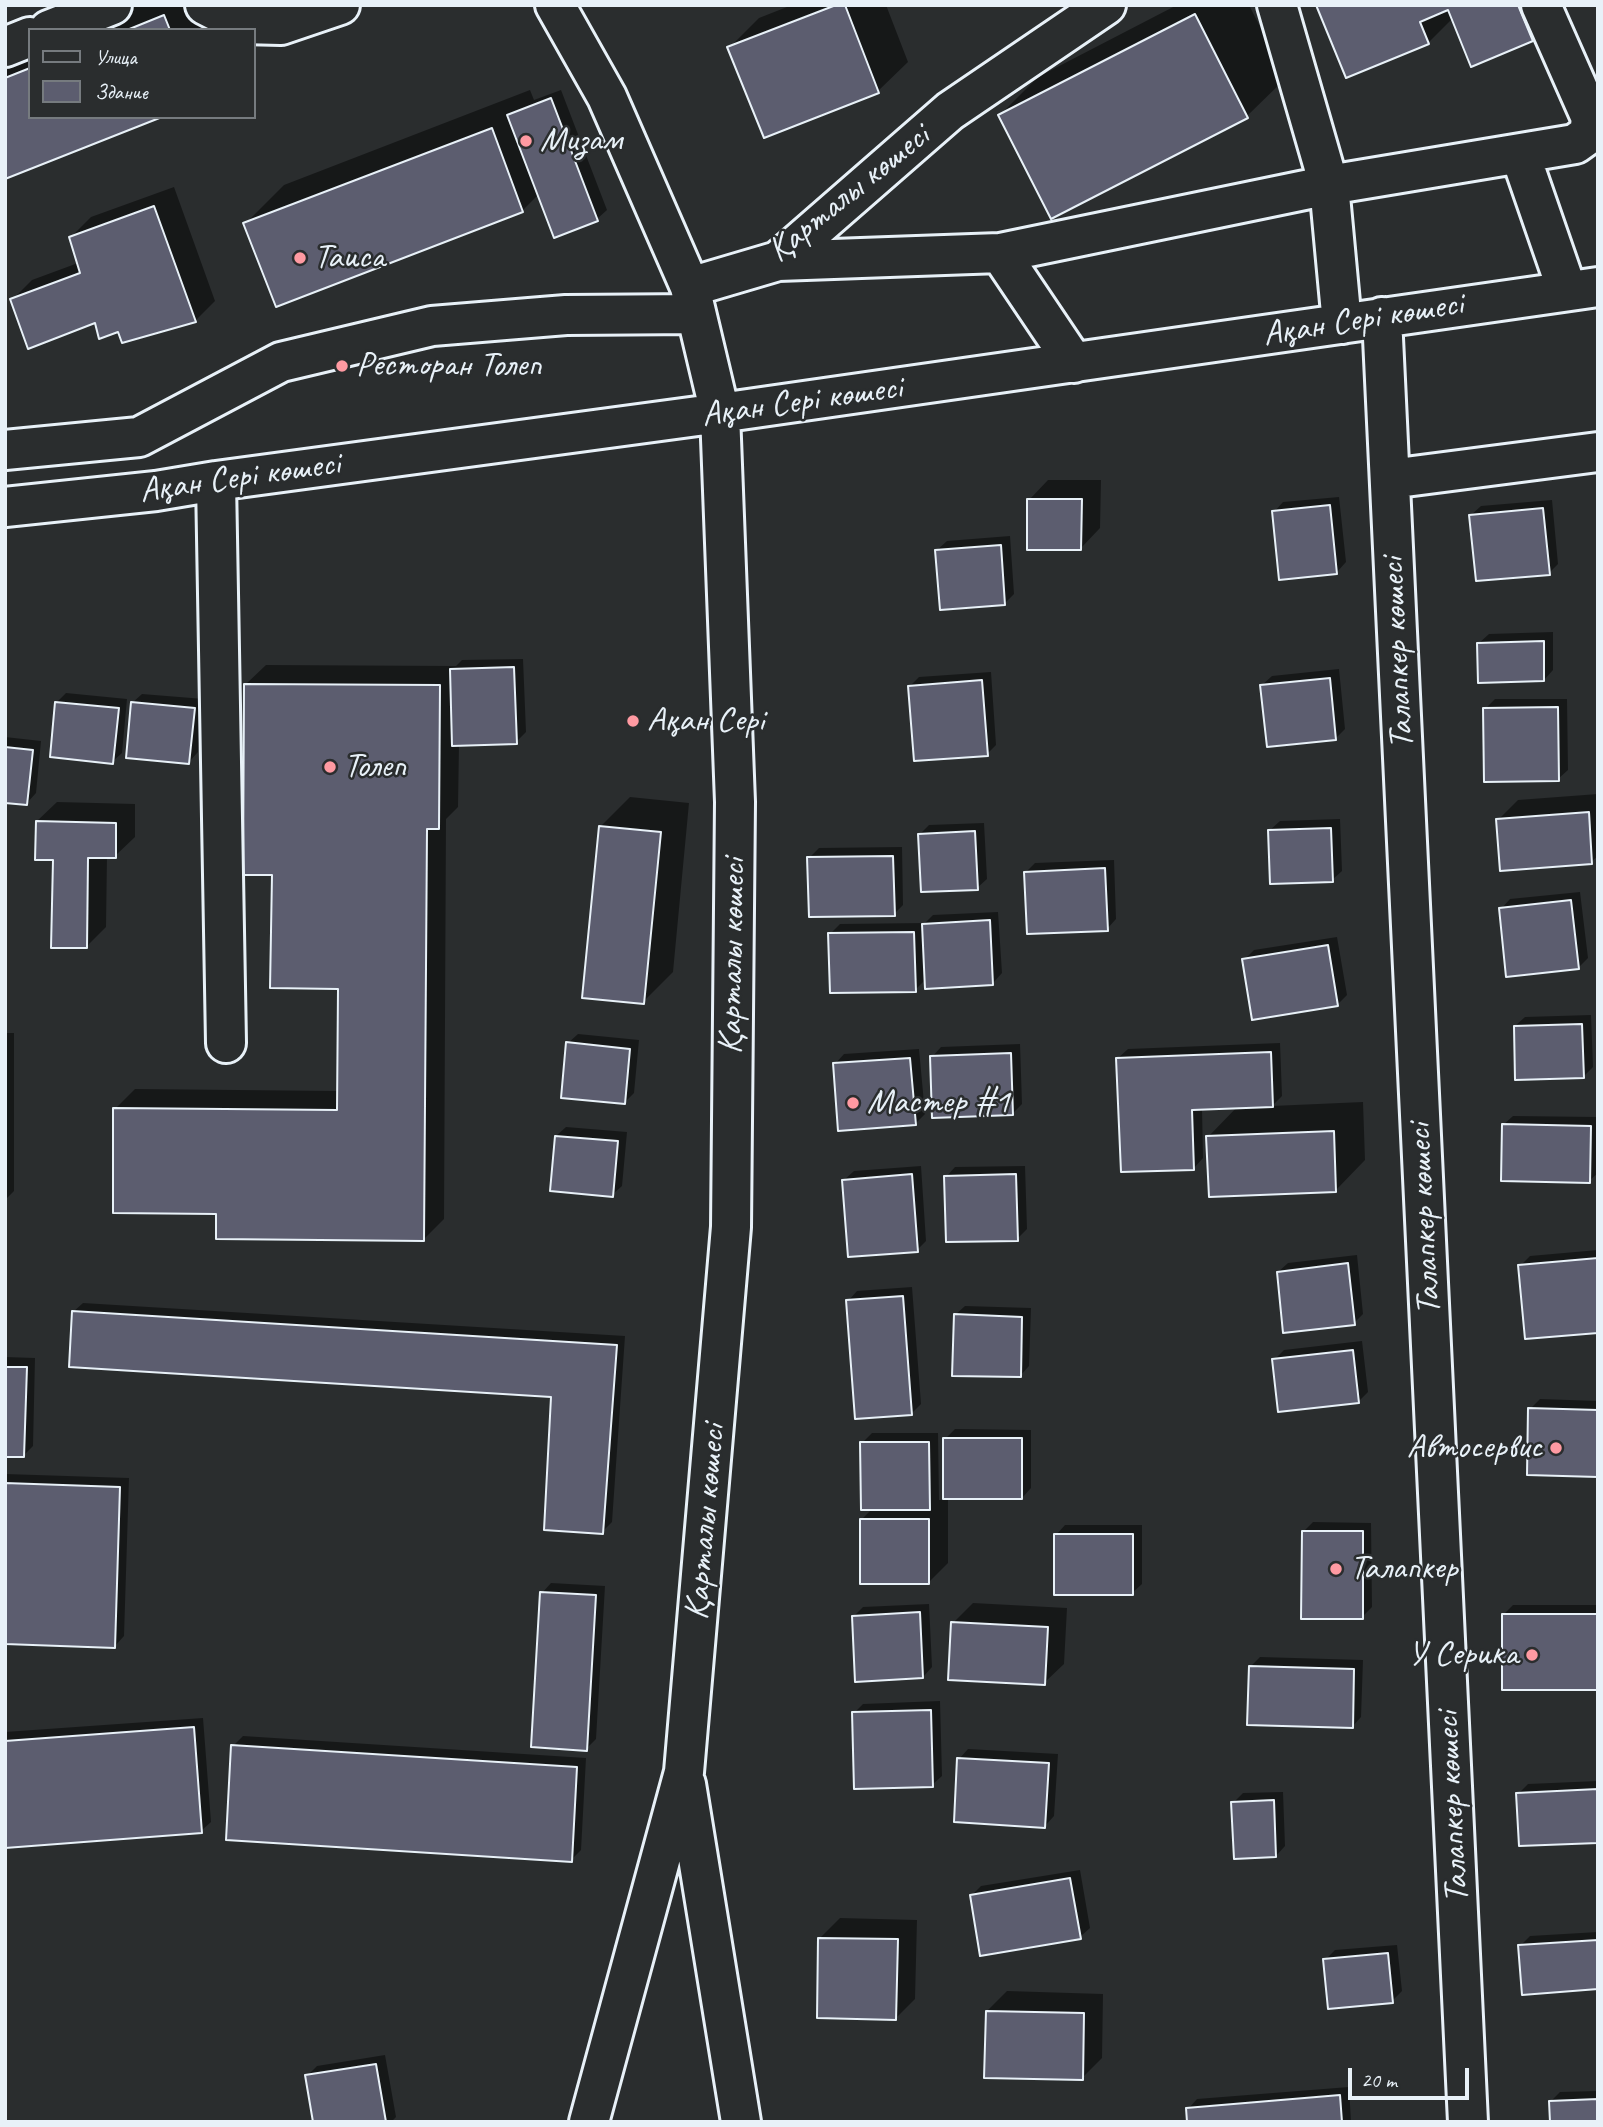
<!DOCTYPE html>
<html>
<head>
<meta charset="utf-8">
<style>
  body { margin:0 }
  #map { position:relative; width:1603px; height:2127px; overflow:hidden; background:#2a2d2e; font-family:Caveat,sans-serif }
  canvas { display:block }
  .frame { position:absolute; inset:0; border:7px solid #e8f1f8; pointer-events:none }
  .legend { position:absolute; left:28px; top:28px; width:228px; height:91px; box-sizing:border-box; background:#2a2d2e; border:2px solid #767b7f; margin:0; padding:9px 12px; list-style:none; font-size:21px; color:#e8f1f8 }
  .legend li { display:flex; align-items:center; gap:14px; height:35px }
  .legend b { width:35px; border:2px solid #767b7f }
  .scale { position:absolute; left:1348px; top:2068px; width:121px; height:32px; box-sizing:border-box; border:4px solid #e8f1f8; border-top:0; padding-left:9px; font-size:21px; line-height:24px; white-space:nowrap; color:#e8f1f8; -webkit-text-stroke:5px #2a2d2e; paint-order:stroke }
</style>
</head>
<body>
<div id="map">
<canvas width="1603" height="2127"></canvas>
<div class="frame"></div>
<ul class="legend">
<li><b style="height:9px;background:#2a2d2e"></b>Улица</li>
<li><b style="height:19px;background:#5c5d6f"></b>Здание</li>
</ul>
<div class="scale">20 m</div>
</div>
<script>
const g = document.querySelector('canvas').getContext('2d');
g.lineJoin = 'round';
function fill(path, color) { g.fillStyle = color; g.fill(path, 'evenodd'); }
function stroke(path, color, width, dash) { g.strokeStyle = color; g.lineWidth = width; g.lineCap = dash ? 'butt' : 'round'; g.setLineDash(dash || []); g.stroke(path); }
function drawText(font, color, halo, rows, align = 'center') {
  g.font = font + ' Caveat,sans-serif'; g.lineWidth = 5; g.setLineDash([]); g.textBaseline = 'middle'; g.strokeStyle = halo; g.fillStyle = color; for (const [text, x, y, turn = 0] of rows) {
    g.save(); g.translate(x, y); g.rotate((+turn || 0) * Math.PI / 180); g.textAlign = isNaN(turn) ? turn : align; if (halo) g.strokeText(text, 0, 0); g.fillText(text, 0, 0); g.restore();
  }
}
fill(new Path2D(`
  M133,5H214L224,30H71Z
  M792,5H886L908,62L878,91L729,48L759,18Z
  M1177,5H1249L1286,78L1247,116L1000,115L1038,77Z
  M1317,5H1567L1532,40L1453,18L1428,43Z
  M30,46V117L5,177V56Z
  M530,90L534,100L561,90L607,210L597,219L539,194L522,211L245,224L284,185Z
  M174,187L215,301L196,320L123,341L119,330L96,321L12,300L32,280L78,263L71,237L91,217Z
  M1048,480H1101L1100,528L1081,548L1029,500Z
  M1339,497L1346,562L1337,572L1274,512L1283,502Z
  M1552,500L1558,564L1549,573L1471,515L1481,506Z
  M1010,536L1014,594L1004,604L937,550L947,541Z
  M1553,632V670L1544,680L1479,643L1489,634Z
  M523,659L526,732L516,742L459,744L458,807L446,819L444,1219L424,1239L218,1212L115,1109L135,1089L339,1091L340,987L273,873L246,684L266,665L456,666L462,660Z
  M1339,669L1345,729L1336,738L1262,685L1272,676Z
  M991,672L996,745L987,754L909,687L919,677Z
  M66,693L127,699L122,753L112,762L56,703Z
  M142,694L204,699L198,752L189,762L132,703Z
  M1495,699H1567L1568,770L1558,779L1485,709Z
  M5,737L41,741L36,793L27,803L5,801Z
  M1598,794V856L1591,862L1498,820L1518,800Z
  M630,797L689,803L673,972L643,1002L600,827Z
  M57,802L135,804V837L115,856H107L106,927L86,947L55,858L37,821Z
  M1340,819L1342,871L1332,880L1270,830L1280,821Z
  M984,823L987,879L977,888L920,834L929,825Z
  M902,847L903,905L894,914L809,858L819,848Z
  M1114,860L1116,919L1107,929L1026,872L1035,863Z
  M1580,892L1588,958L1579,967L1501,909L1510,899Z
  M998,912L1002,973L993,983L927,978L915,990L830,934L840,924L925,923L933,915Z
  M1337,937L1347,995L1337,1005L1244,960L1254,950Z
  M1591,1015L1593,1067L1583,1077L1515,1026L1525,1017Z
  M5,1033H14V1191L5,1200Z
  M578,1034L639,1040L634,1093L625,1102L568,1043Z
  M1280,1043L1282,1096L1272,1106L1363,1102L1365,1160L1336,1190L1208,1137L1238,1106L1202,1108L1203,1158L1194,1168L1118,1058L1128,1049Z
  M1020,1044L1022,1104L1013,1113L932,1057L941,1047Z
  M919,1049L925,1114L915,1124L835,1064L844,1054Z
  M1513,1116L1598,1117V1173L1589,1181L1503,1125Z
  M566,1127L627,1132L622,1186L612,1195L556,1136Z
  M921,1166L926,1241L917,1250L844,1180L854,1171Z
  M1025,1166L1027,1229L1017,1239L946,1177L955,1167Z
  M1598,1250V1331L1520,1266L1530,1256Z
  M1357,1255L1363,1314L1354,1323L1278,1272L1288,1263Z
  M912,1287L921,1404L911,1414L848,1301L857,1291Z
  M83,1303L625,1336L612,1522L602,1532L553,1395L73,1312Z
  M965,1306L1031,1308L1029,1366L1020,1376L955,1315Z
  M1362,1341L1368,1392L1358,1402L1274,1360L1284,1350Z
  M5,1357L35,1358L33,1446L23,1456L5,1455Z
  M1540,1399L1598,1401V1475L1530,1409Z
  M955,1429L1031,1430V1488L1022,1498H948V1563L928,1583L862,1519L873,1508L862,1443L872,1433H938L939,1500H945V1439Z
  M5,1474L129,1478L124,1636L115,1646L5,1642Z
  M1313,1522L1371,1523L1372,1607L1362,1617L1303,1532Z
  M1065,1525H1142V1584L1132,1593L1056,1535Z
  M551,1583L605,1586L596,1739L586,1749L542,1593Z
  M973,1603L1067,1608L1064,1664L1044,1683L953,1623Z
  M929,1604L932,1667L923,1677L853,1617L863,1607Z
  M1513,1605H1598V1689L1503,1615Z
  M1260,1657L1363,1660L1361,1717L1352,1727L1251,1666Z
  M940,1701L942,1776L932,1785L854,1713L863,1704Z
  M203,1718L211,1822L201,1831L5,1846V1732Z
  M243,1736L586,1758L581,1850L571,1860L233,1746Z
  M968,1749L1058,1754L1054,1816L1045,1826L959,1759Z
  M1598,1781V1841L1518,1794L1528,1784Z
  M1283,1792L1285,1846L1276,1856L1233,1803L1243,1793Z
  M1080,1870L1090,1928L1080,1937L972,1895L981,1886Z
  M840,1918L917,1920L915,1999L895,2019L820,1938Z
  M1598,1932V1988L1520,1946L1530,1936Z
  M1397,1945L1402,1991L1392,2001L1325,1960L1335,1950Z
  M1007,1991L1103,1994L1102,2058L1082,2078L987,2011Z
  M385,2055L396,2117L391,2122H315L307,2076L317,2066Z
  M1349,2087L1351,2122H1189L1188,2109L1197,2099Z
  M1598,2091V2122L1550,2102L1560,2092Z`), '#0007');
const building = new Path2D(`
  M836,5H845L879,93L764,138L727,47Z
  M1316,5H1518L1533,41L1471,67L1448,10L1420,22L1429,44L1346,78Z
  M1195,14L1248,118L1051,219L998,115Z
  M164,15L170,30H127Z
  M30,68V117H162L5,179V78Z
  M551,98L598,221L554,238L507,115Z
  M492,128L523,212L276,307L243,223Z
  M154,206L196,322L122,343L118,332L99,339L95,323L28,349L10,299L80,273L69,237Z
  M1027,499H1082L1081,550H1027Z
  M1330,505L1337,574L1279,580L1272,511Z
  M1543,508L1550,575L1476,581L1469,515Z
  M1001,545L1005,605L940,610L935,550Z
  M1544,641V681L1478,683L1477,643Z
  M514,667L517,744L452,746L450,669Z
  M1330,678L1336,740L1267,747L1260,685Z
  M982,680L988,756L914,761L908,686Z
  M244,684L440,685L439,829H427L424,1241L216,1239V1214L113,1213V1108L337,1110L338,989L270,988L272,875H243Z
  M55,702L119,708L113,764L50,757Z
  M131,702L195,708L189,764L126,758Z
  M1558,707L1559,781L1484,782L1483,708Z
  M5,747L33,750L27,805L5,803Z
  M1589,812L1592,864L1500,871L1496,819Z
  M36,821L116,823V858H88L87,948H51L53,860H35Z
  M599,826L661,832L644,1004L582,998Z
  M1331,828L1333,882L1270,884L1268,830Z
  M975,831L978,890L921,892L918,834Z
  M893,856L895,916L809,917L807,857Z
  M1105,868L1108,931L1027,934L1024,872Z
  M1571,900L1579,969L1506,977L1499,908Z
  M990,920L993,985L925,989L922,924Z
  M914,932L916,992L830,993L828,933Z
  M1328,945L1338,1006L1252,1020L1242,959Z
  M1582,1024L1584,1078L1515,1080L1514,1026Z
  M566,1042L630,1049L625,1104L561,1098Z
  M1271,1052L1273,1107L1192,1110L1194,1170L1121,1172L1116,1058Z
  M1011,1053L1013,1115L932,1118L930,1056Z
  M910,1058L916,1125L838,1131L833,1063Z
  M1502,1124L1591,1126L1590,1183L1501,1181Z
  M1334,1131L1336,1192L1209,1197L1206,1136Z
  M555,1136L618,1141L613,1197L550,1191Z
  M912,1174L918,1252L848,1257L842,1180Z
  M1016,1174L1018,1241L946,1242L944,1176Z
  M1598,1258V1333L1525,1339L1518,1265Z
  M1348,1263L1355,1325L1283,1333L1277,1272Z
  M903,1296L912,1415L855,1419L846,1300Z
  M72,1311L617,1345L603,1534L544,1530L551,1397L69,1367Z
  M954,1314L1022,1317L1021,1377L952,1376Z
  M1353,1350L1359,1403L1278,1412L1272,1359Z
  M5,1367H27L24,1457H5Z
  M1528,1408L1598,1410V1477L1527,1475Z
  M943,1438H1022V1499H943Z
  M860,1442H929L930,1510H861Z
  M5,1483L120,1487L115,1648L5,1644Z
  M860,1519H929V1584H860Z
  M1302,1531H1363V1619H1301Z
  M1054,1534H1133V1595H1054Z
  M540,1592L596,1595L587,1751L531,1747Z
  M920,1612L923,1678L855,1682L852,1616Z
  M1502,1614H1598V1690H1502Z
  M951,1622L1048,1627L1045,1685L948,1680Z
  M1249,1666L1354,1669L1353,1728L1247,1725Z
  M931,1710L933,1787L854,1789L852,1712Z
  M194,1727L202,1833L5,1848V1741Z
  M231,1745L577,1767L572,1862L226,1840Z
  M957,1758L1049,1763L1045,1828L954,1822Z
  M1598,1789V1843L1519,1846L1516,1793Z
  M1274,1800L1276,1857L1234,1859L1231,1802Z
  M1070,1878L1081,1939L980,1956L970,1895Z
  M818,1938L898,1939L896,2020L817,2018Z
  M1598,1940V1989L1522,1995L1518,1945Z
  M1388,1953L1393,2003L1328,2009L1323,1959Z
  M986,2011L1084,2013L1083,2080L984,2078Z
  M376,2064L386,2122H313L305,2075Z
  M1340,2095L1342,2122H1187L1186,2108Z
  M1598,2099V2122H1550L1549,2101Z`);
fill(building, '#5c5d6f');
stroke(building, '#e8f1f8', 2);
const minor = new Path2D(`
  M205,5L242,24L281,25L340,5
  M555,5L607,97L690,287
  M1277,5L1329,185L1575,144L1589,134L1591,118L1541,5
  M49,30L112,5
  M5,47L30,37
  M1520,154L1567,290
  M1000,253L1074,363
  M778,261L1000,253L1329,185L1342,324
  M1382,317L1468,2122
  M5,450L139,437L281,362L432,326L566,315L696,314
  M1390,479L1598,452
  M216,481L226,1043
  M5,507L156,491L216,481L720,413L1598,287
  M686,1784L741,2122
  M589,2122L684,1772L731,1227L735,802L720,413L690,287L778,261L950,111L1106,5`);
stroke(minor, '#e8f1f8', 44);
stroke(minor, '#2a2d2e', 38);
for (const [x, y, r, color] of [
  [526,141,7,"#ff9aa2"],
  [300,258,7,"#ff9aa2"],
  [342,366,7,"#ff9aa2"],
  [633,721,7,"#ff9aa2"],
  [330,767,7,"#ff9aa2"],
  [853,1103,7,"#ff9aa2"],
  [1556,1448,7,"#ff9aa2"],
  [1336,1569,7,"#ff9aa2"],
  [1532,1655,7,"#ff9aa2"]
]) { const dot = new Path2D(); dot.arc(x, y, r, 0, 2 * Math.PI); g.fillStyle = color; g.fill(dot); stroke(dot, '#2a2d2e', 2.5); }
drawText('35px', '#e8f1f8', '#2a2d2e', [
  ["Мизам",540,141],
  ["Таиса",314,258],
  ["Ресторан Толеп",356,366],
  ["Ақан Серi",647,721],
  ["Толеп",344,767],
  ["Мастер #1",867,1103],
  ["Автосервис",1542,1448,"right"],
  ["Талапкер",1350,1569],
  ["У Серика",1518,1655,"right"]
], 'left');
drawText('35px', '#e8f1f8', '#2a2d2e', [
  ["Қарталы көшесі",849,194,-39],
  ["Ақан Сері көшесі",1363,320,-9],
  ["Ақан Сері көшесі",802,402,-8],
  ["Ақан Сері көшесі",240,478,-8],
  ["Талапкер көшесі",1398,653,-93],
  ["Қарталы көшесі",733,956,-89],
  ["Талапкер көшесі",1425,1219,-93],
  ["Қарталы көшесі",706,1522,-85],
  ["Талапкер көшесі",1453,1807,-93]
]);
</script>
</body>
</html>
